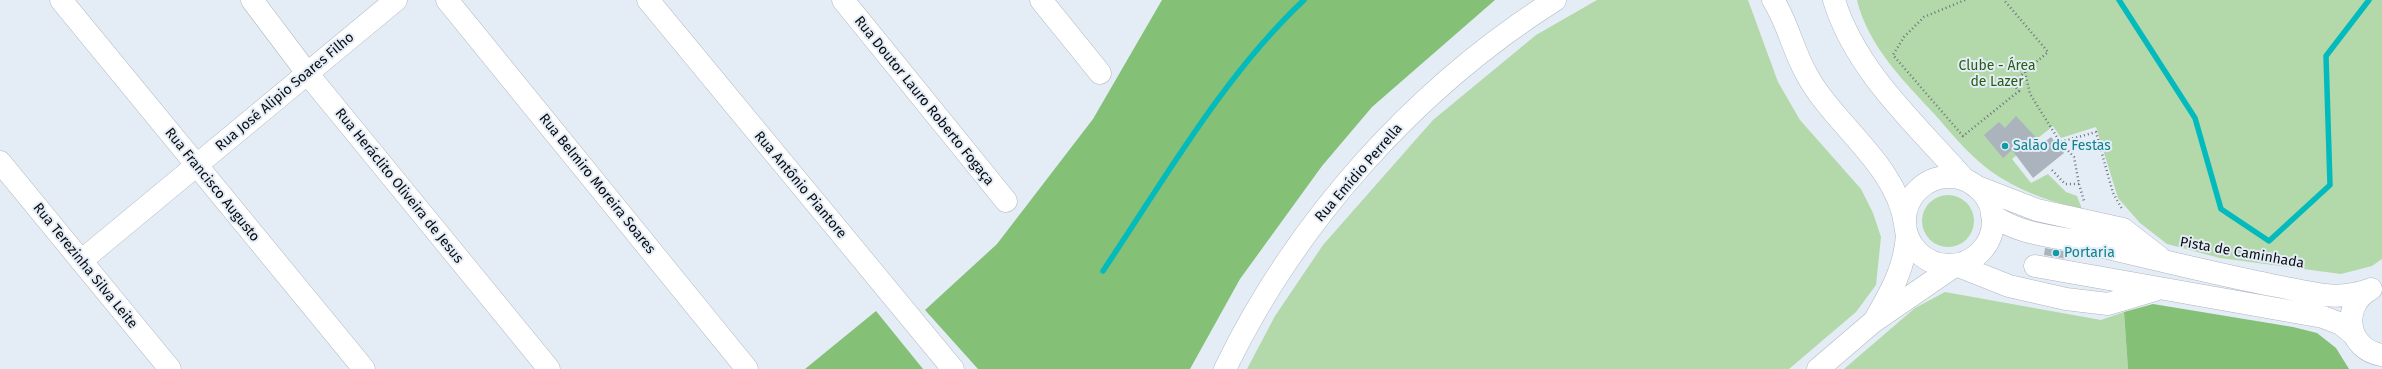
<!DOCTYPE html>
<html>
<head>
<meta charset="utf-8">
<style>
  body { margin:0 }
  canvas { display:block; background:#e4ecf6 }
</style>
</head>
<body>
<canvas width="2382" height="369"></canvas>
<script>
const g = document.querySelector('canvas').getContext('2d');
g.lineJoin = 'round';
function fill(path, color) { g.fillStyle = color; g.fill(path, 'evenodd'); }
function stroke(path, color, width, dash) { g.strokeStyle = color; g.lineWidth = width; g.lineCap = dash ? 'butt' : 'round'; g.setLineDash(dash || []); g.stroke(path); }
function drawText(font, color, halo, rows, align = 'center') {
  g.font = font + ' "Fira Sans",sans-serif'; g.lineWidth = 4; g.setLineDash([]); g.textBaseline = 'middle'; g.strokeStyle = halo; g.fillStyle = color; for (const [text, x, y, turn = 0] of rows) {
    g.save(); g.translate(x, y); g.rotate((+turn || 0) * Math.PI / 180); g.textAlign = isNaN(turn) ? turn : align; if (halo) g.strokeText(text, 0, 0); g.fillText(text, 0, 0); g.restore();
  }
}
fill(new Path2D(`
  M1597,0H1748L1778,82L1800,120L1861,189L1873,213L1881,237L1876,285L1856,312L1789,369H1247L1275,316L1323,245L1433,120L1536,35Z
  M1857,0H2382V259L2372,266L2341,274L2220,258L2167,244L2140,223L2118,198L2096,127L2061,138L2053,126L2012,159L2031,183L2048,174L2066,192L2077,196L2082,209C2050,201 2030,195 2001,178C1975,162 1956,139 1937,117C1906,83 1868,47 1857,0Z
  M1922 221a26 26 0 1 1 52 0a26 26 0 1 1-52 0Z
  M1945,292L2101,320L2124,312L2128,369H1844L1915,308Z`), '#b3d9aa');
fill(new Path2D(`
  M1162,0H1495L1372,107L1322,166L1240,279L1190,369H978L925,310L997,244L1093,119Z
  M2153,304L2293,327L2317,333L2336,348L2349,369H2128L2124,312Z
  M876,311L923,369H805Z`), '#84c075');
stroke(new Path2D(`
  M2119,0L2195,118L2221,209L2269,241L2330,185L2326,56L2369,0
  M1103,271C1164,180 1224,75 1304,0`), '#03babc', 5.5);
fill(new Path2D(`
  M2016,116L2042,144L2051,137L2064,153L2033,178L2012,150L2003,158L1984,135L1999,122L2005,128Z
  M2045,248L2068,252L2067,259L2044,255Z`), '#abb3bd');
const minor = new Path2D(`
  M61,0L364,369
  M252,0L307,73L549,369
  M447,0L747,369
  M648,0L953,369
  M843,0L1006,201
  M1041,0L1100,73
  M1773,0C1788,23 1793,51 1807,75C1834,125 1897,165 1905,224
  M1834,0C1856,72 1917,125 1965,180
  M0,162L170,369
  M1905 221a44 44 0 1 1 88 0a44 44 0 1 1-88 0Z
  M1975,186L2037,210L2123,229L2159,257
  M1992,215C2023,237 2060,236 2096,245C2154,259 2212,273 2271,285C2289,288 2307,293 2325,295C2341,297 2354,295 2369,290
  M81,261L396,0
  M1956,265L2009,286L2066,299L2108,304L2155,290
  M2035,266L2323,317L2341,324L2353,334
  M2371,289C2340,305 2347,350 2382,355
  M1876,318C1892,290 1905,267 1907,235
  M1225,369C1297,220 1416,88 1555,0
  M1818,369L1873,322L1956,265`);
stroke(minor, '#afb6c0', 23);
stroke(new Path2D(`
  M1965,0L1924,17L1904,37L1893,55L1963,136L2019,91L2012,83L2048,52L2004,0
  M2025,72L2030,94L2060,142L2096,132L2113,193L2122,209
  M2052,170L2065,184H2079L2074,157L2060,142
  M2079,184L2084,201`), '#6e737a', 2.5, [1, 3]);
stroke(minor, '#fff', 22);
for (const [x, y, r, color] of [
  [2005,146,4,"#0f9aa8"],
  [2056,253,4,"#0f9aa8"]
]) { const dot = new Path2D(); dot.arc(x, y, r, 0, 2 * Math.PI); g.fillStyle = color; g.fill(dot); stroke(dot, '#e4ecf6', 1.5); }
drawText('14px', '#265f14', '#e4ecf6', [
  ["Clube - Área",1997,66],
  ["de Lazer",1997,82]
]);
drawText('14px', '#090c0f', '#e4ecf6', [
  ["Rua José Alipio Soares Filho",285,92,-40],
  ["Rua Doutor Lauro Roberto Fogaça",924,101,51],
  ["Rua Emídio Perrella",1359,173,-49],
  ["Rua Belmiro Moreira Soares",597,184,51],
  ["Rua Francisco Augusto",212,185,51],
  ["Rua Antônio Piantore",800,185,50],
  ["Rua Heráclito Oliveira de Jesus",399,186,51],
  ["Pista de Caminhada",2242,253,10],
  ["Rua Terezinha Silva Leite",85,266,51]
]);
drawText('14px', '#0d838f', '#e4ecf6', [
  ["Salão de Festas",2013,146],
  ["Portaria",2064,253]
], 'left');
</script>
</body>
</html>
